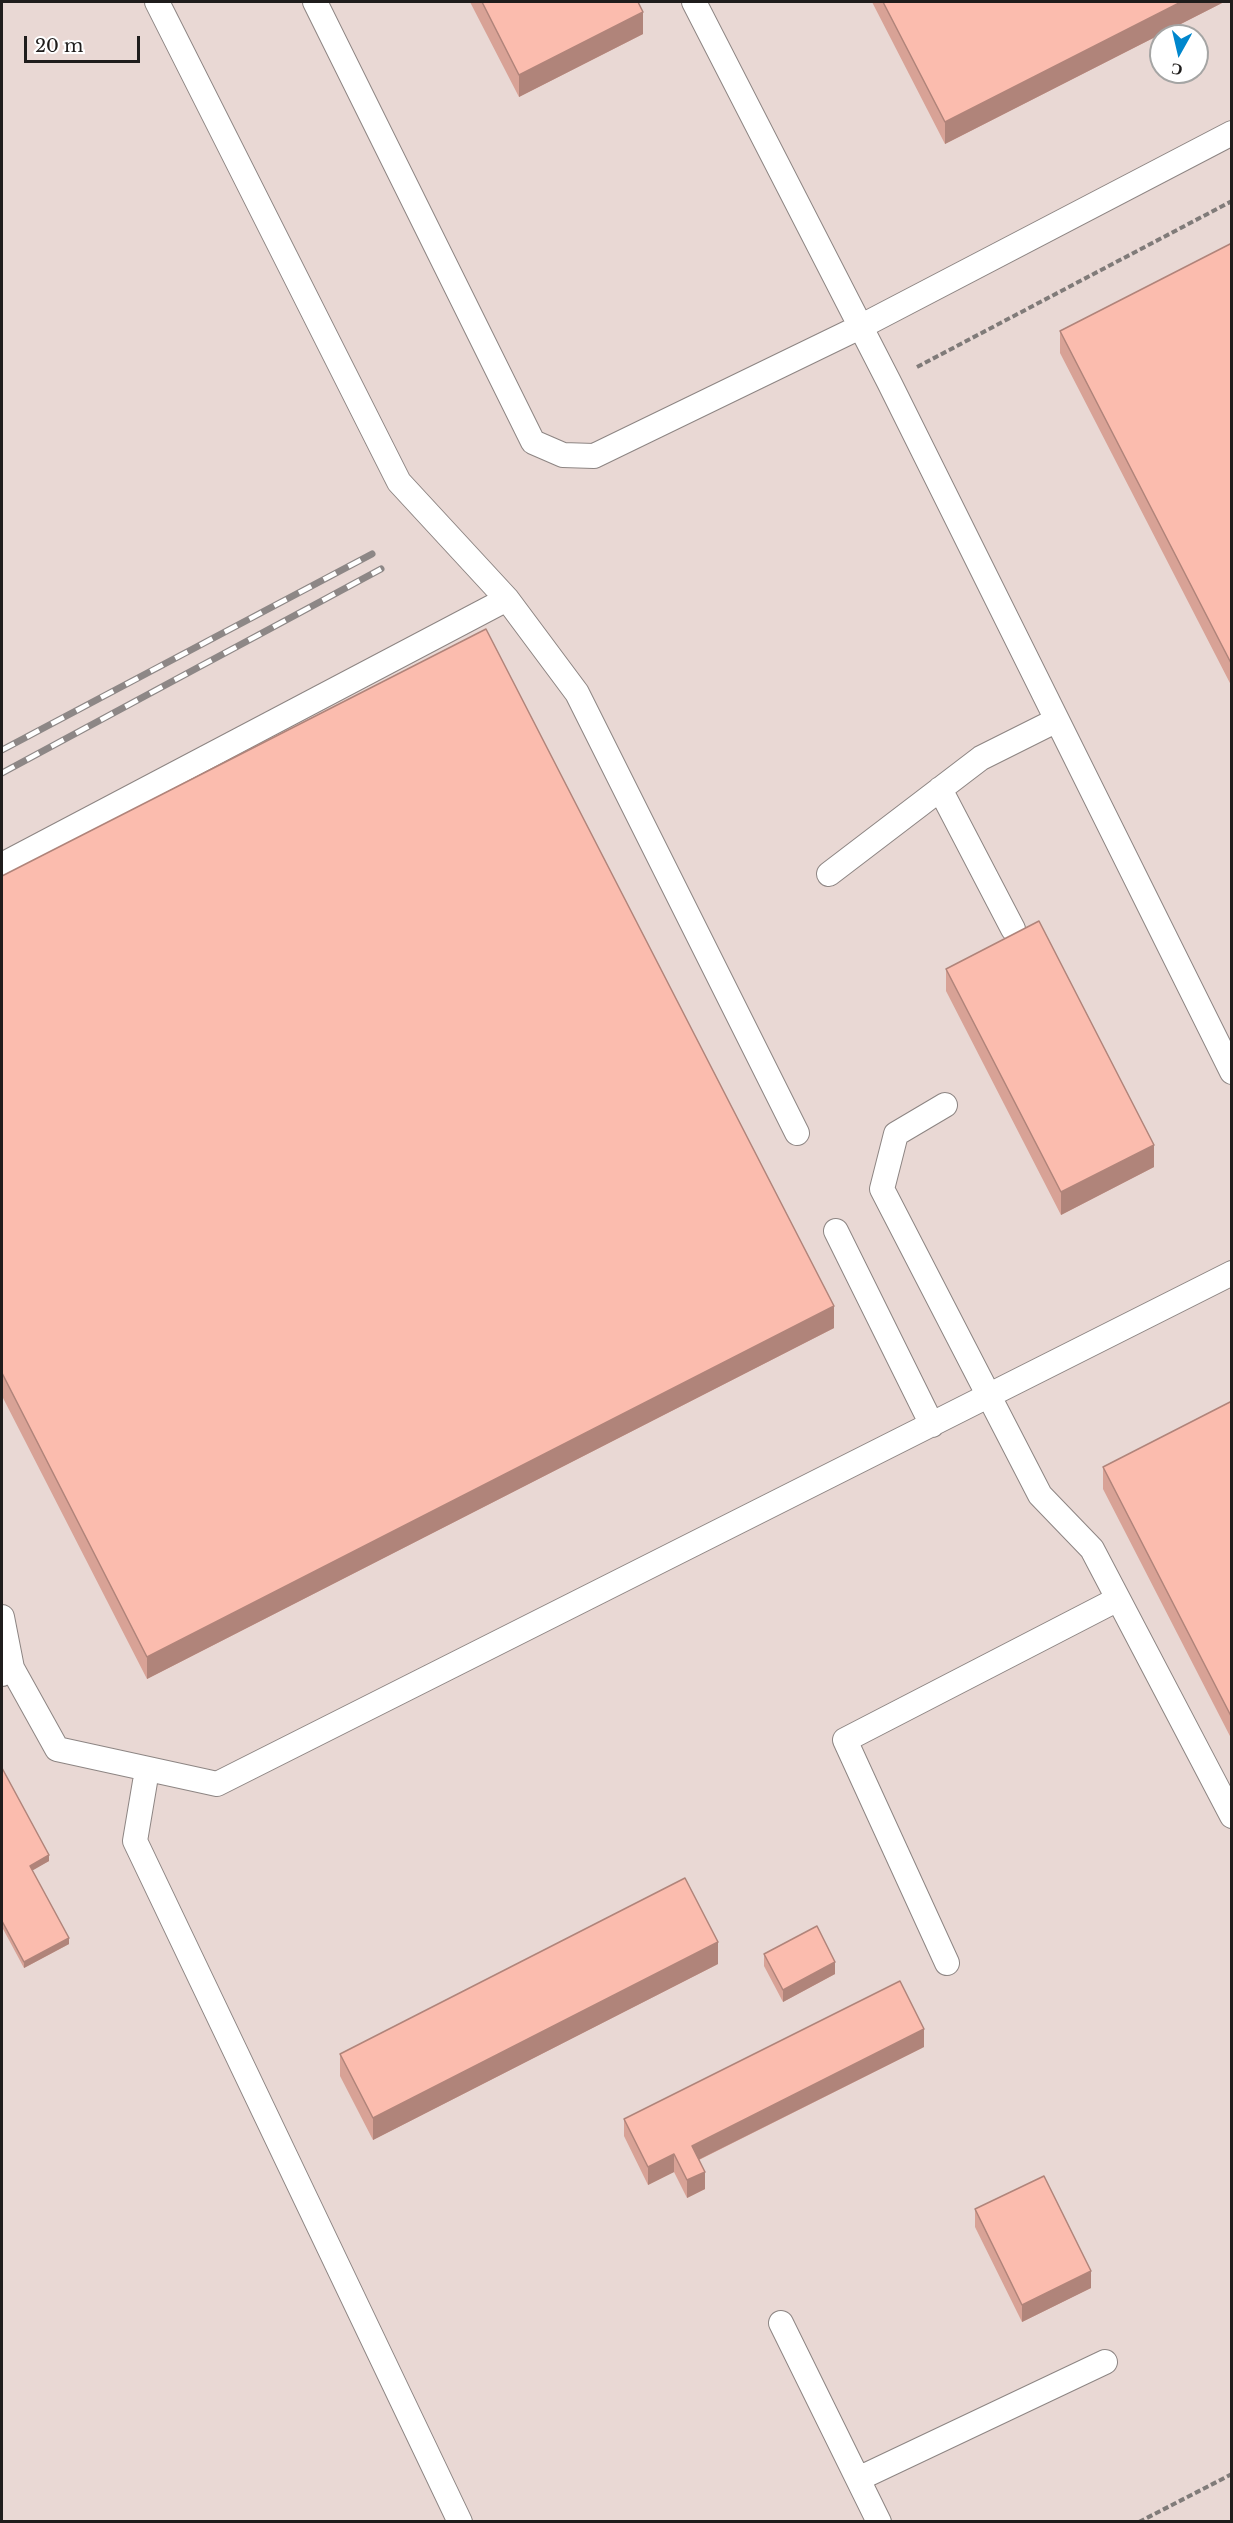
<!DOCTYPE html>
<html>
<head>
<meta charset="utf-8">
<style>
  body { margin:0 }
  #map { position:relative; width:1233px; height:2523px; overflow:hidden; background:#efe6e4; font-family:"Libre Baskerville",serif }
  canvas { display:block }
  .frame { position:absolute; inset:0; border:3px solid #1f1d1c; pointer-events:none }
  .north { position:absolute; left:1149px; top:24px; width:60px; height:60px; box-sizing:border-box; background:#fff; border:2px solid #a5a5a4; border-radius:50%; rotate:188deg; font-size:16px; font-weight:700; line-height:24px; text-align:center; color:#1f1d1c }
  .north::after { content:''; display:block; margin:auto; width:21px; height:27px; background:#0087cd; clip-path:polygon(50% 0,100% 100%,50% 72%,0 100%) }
  .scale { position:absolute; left:24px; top:36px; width:116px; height:27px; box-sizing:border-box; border:3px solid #1f1d1c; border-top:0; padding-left:8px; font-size:18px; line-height:21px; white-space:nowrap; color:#1f1d1c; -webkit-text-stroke:4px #fff; paint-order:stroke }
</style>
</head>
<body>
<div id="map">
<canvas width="1233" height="2523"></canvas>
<div class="frame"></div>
<div class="north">С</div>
<div class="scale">20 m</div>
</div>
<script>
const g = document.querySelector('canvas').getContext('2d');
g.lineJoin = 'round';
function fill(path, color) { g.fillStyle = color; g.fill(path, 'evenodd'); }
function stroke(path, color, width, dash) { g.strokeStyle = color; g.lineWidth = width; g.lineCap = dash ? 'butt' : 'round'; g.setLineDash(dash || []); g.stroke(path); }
fill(new Path2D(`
  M2,2H1231V2521L2,2522ZM1161,36H1197V72H1161Z`), '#e9d8d4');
const service = new Path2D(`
  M157,2L399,482L507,599L577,693L797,1133
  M315,2L533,442L563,455L594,456L860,327L1232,133
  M694,2L889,382L1232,1072
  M940,789L1013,929
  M2,865L507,599
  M829,874L981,758L1057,720
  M945,1105L896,1134L882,1189L1040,1495L1092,1549L1232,1816
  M836,1231L932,1425
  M2,1617L12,1668
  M2,1674L12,1668L57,1749L217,1784L1232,1273
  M147,1770L135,1841L460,2522
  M947,1963L845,1740L1118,1599
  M781,2323L879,2522
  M858,2479L1105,2362`);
stroke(service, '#8d8583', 26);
stroke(new Path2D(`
  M917,367L1232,201
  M1139,2522L1232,2474`), '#807b79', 4, [6, 3]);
stroke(service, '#fff', 24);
const rail = new Path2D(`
  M2,750L372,554
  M2,773L381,569`);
stroke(rail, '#8d8786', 7);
stroke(rail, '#fff', 4.5, [14]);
fill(new Path2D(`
  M470,2H638L643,34L519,97Z
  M872,2H1224L945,144Z
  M1232,243V687L1060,353V331Z
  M2,876L834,1328L147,1679L2,1396Z
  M946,969L1154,1167L1061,1215L946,991Z
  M1232,1401V1740L1103,1489V1467Z
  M2,1768L49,1861L32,1870L69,1944L24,1968L2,1927Z
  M764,1954L835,1974L783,2002L764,1966Z
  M718,1964L373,2140L340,2076V2054Z
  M924,2047L699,2160L705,2189L687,2198L674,2172L648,2185L624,2136V2119Z
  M975,2209L1091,2288L1022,2322L975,2227Z`), '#d8a296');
fill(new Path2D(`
  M1181,2H1224L945,144V122Z
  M643,12V34L519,97V75Z
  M1154,1145V1167L1061,1215V1192Z
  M834,1306V1328L147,1679V1657Z
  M49,1855V1861L30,1872V1866Z
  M69,1938V1944L24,1968V1962Z
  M718,1942V1964L373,2140V2118Z
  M835,1962V1974L783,2002V1990Z
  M924,2029V2047L692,2163V2146Z
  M674,2154V2172L648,2185V2167Z
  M705,2172V2189L687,2198V2180Z
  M1091,2271V2288L1022,2322V2305Z`), '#b0847a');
const building = new Path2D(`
  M482,2H638L643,12L519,75Z
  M883,2H1181L945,122Z
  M1232,243V665L1060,331Z
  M486,629L834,1306L147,1657L2,1373V876Z
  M1039,921L1154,1145L1061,1192L946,969Z
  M1232,1401V1718L1103,1467Z
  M2,1768L49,1855L30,1866L69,1938L24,1962L2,1921Z
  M685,1878L718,1942L373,2118L340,2054Z
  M817,1926L835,1962L783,1990L764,1954Z
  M900,1981L924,2029L692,2146L705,2172L687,2180L674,2154L648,2167L624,2119Z
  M1044,2176L1091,2271L1022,2305L975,2209Z`);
fill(building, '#fbbcae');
stroke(building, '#b0847a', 1.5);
</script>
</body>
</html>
